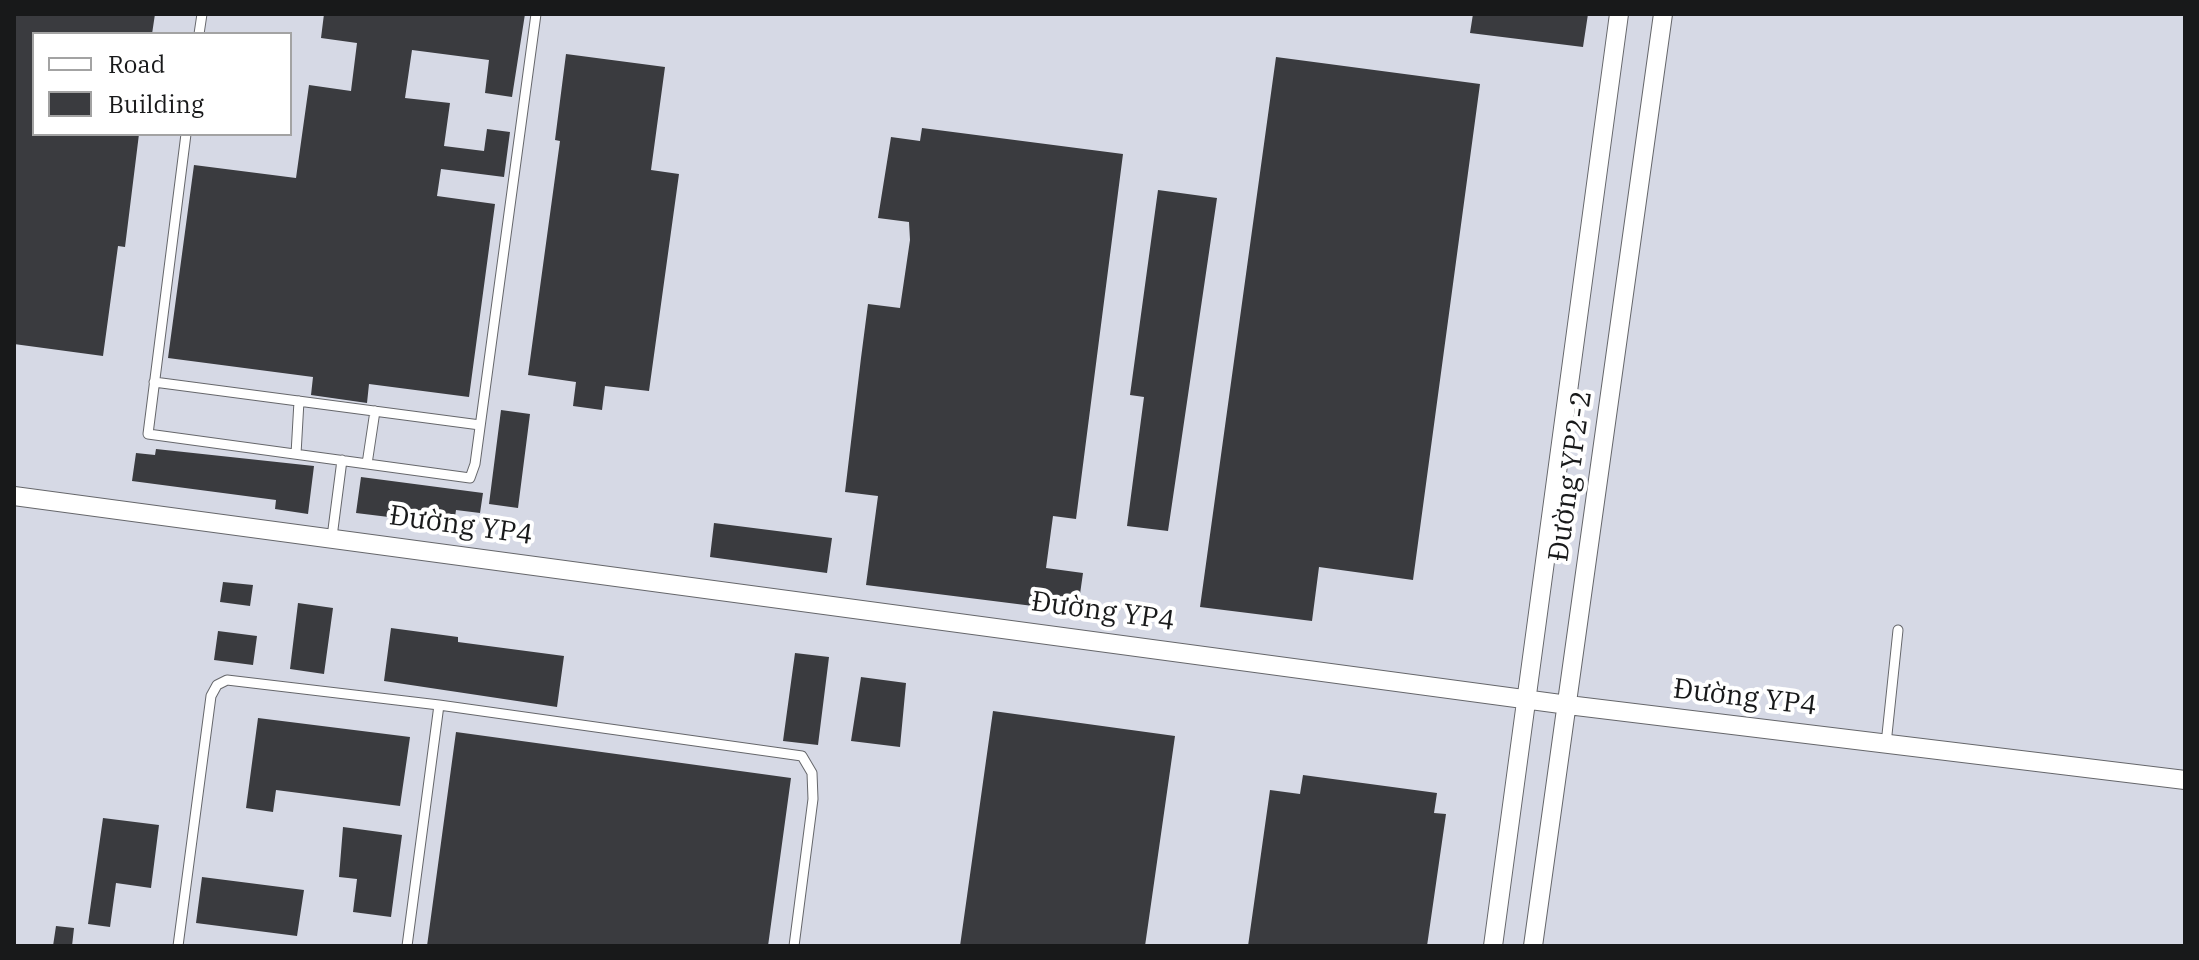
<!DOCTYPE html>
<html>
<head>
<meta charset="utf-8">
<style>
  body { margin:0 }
  #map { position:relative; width:2199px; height:960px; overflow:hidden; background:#e5e6eb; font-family:"IBM Plex Serif",serif }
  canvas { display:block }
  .frame { position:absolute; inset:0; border:16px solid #18191a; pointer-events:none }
  .legend { position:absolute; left:32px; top:32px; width:260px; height:104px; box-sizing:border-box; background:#fff; border:2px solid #a3a3a3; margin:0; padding:10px 14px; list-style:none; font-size:24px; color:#18191a }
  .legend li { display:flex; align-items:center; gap:16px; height:40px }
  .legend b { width:40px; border:2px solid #a3a3a3 }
</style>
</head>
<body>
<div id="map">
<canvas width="2199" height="960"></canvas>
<div class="frame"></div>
<ul class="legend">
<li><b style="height:10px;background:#fff"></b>Road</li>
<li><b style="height:22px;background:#3a3b3f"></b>Building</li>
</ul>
</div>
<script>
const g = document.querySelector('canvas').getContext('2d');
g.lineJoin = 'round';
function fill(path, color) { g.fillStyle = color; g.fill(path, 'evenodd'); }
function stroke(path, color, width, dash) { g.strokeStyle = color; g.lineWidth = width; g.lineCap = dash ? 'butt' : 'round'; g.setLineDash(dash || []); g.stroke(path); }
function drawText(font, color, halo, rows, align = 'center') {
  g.font = font + ' "IBM Plex Serif",serif'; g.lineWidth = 8; g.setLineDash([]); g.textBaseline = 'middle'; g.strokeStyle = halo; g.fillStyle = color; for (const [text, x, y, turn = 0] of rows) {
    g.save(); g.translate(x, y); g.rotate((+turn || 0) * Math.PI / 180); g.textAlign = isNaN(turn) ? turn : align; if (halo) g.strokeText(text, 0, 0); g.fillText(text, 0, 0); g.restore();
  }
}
fill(new Path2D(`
  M14,14H2185V946H14ZM34,34H290V134H34Z`), '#d6d9e5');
fill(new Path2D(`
  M14,14H155L152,34H34V134H139L125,247L118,246L103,356L14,344Z
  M324,14H525L512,97L485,93L489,60L412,50L405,98L450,103L444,146L484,151L487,129L510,132L504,177L441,169L437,196L495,204L469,397L369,384L367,403L311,395L313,377L168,358L194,165L296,178L309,85L351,91L357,43L321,38Z
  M1473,14H1588L1583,47L1470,33Z
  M566,54L665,67L651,170L679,174L649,391L605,386L602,410L573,406L576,382L528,375L560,141L555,140Z
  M1276,57L1480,84L1413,580L1319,567L1312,621L1200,607Z
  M922,128L1123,154L1076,519L1053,516L1046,568L1083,573L1079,601L1042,596L1041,607L866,585L878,496L845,492L861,358L868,304L900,308L910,240L909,222L878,218L891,137L920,141Z
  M1158,190L1217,198L1168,531L1127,526L1144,397L1130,395Z
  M501,410L530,414L518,508L489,504Z
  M156,449L314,466L308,514L275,509L276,500L132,481L136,453L155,455Z
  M361,477L483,493L480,513L456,510L454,525L356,513Z
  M714,523L832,538L827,573L710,557Z
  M223,582L253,585L250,606L220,602Z
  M298,603L333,608L324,674L290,669Z
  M391,628L458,637V642L564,656L557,707L384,681Z
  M218,631L257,636L253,665L214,660Z
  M795,653L829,657L818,745L783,741Z
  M861,677L906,683L900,747L851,741Z
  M993,711L1175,736L1145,946H960Z
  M258,718L410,737L400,806L276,790L273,812L246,808Z
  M456,732L791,778L768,946H427Z
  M1303,775L1437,793L1434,813L1446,814L1427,946H1248L1270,790L1300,794Z
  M103,818L159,825L151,888L116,883L110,927L88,924Z
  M343,827L402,835L391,917L353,912L357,879L339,877Z
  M202,877L304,890L297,936L196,923Z
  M56,926L74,928L72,946H53Z`), '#3a3b3f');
const service = new Path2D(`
  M199,34L202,14
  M186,134L148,434L470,478L475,464L536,14
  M154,382L480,425
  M296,454L299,401
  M367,464L375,411
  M332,537L342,460
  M1886,744L1898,630
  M178,946L211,696L217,685L227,680L439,705L802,756L812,773L813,799L794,946
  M407,946L439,705`);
const minor = new Path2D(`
  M14,496L1568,705L2185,780
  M1493,946L1619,14
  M1533,946L1663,14`);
stroke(service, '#66676b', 11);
stroke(minor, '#66676b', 20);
stroke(service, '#fff', 9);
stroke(minor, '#fff', 18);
drawText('28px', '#18191a', '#fff', [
  ["Đường YP2-2",1571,476,-82],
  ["Đường YP4",461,526,8],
  ["Đường YP4",1103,612,8],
  ["Đường YP4",1745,698,7]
]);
</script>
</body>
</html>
